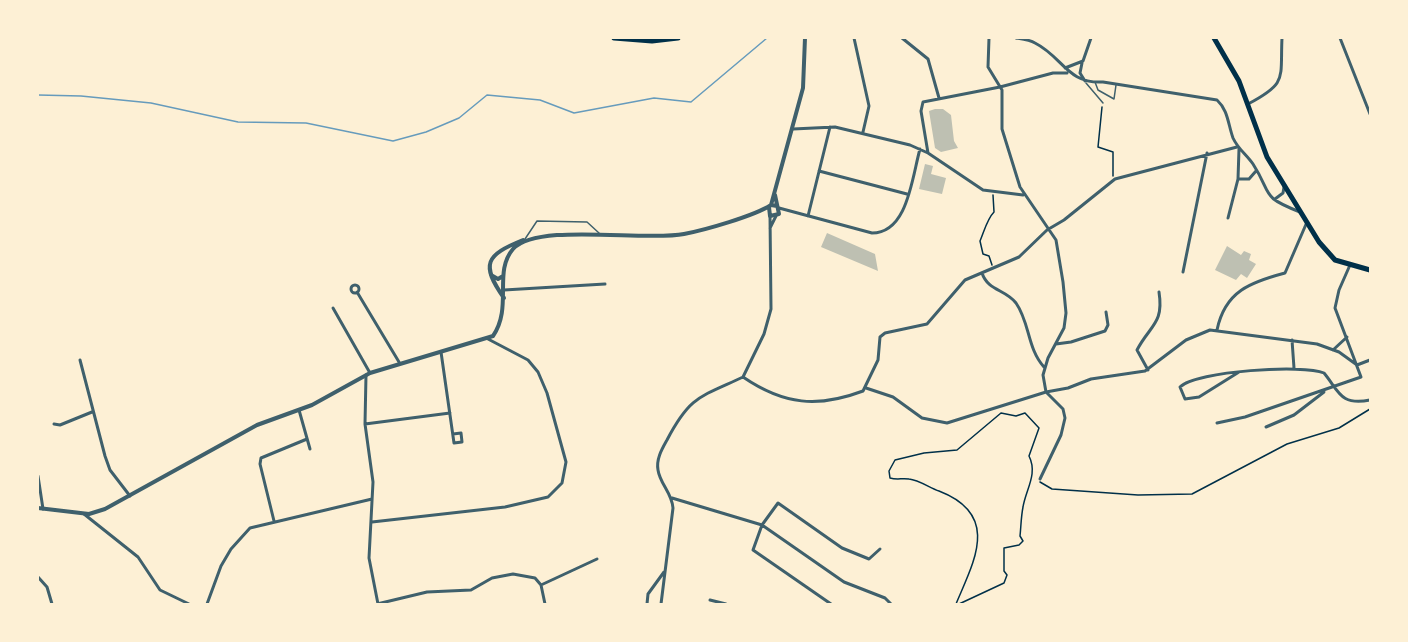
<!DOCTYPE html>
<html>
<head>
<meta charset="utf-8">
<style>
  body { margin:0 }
  #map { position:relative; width:1408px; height:642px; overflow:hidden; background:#fdf0d5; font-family:"DejaVu Sans",sans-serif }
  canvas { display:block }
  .frame { position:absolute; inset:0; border:39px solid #fdf0d5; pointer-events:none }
</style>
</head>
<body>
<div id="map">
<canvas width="1408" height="642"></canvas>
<div class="frame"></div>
</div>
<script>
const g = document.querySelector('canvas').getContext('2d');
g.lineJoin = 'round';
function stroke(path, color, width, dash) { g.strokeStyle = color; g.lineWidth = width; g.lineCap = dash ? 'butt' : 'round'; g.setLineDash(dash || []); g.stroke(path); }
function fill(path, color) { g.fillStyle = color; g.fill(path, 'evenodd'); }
stroke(new Path2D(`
  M38,95L81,96L151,103L238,122L306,123L393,141L426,132L459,118L487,95L540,100L574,113L654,98L691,102L767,38`), '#669bbc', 1.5);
fill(new Path2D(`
  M935,109H943L951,115L954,141L958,148L941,152L935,148L929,111Z
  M925,164L933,166L931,174L946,178L942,194L919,189Z
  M827,233L875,254L878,271L821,247Z
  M1227,246L1241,255L1244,251L1251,254L1249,260L1256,264L1247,278L1241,274L1236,280L1215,270Z`), '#bec0b2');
stroke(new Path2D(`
  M1102,107L1098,147L1113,152V176
  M992,265L989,256L983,254L980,241C984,232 987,219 994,212L993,195
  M1040,482L1052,489L1138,495L1192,494L1287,444L1339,428L1370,409
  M956,604C974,561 1001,515 939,491C930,488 919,480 909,479C902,478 897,480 890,478L889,471L895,460L924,453L957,450L1001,413L1016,416L1025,413L1039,428L1029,456C1038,474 1026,489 1023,507C1021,517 1021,527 1020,536L1023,541L1019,545L1004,548V571L1007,575L1004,583L959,604`), '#003049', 1.5);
stroke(new Path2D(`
  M1095,82L1098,90L1114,99L1116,85
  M1086,83L1103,103
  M525,239L537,221L587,222L599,233`), '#3f606c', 1.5);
stroke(new Path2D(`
  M854,38L869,106L863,132
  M902,38L928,59L939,98
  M989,38L988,67L1002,90V129L1020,187L1056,240L1063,282L1066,313L1064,328L1048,358L1043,375L1046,392L1063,409L1065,418L1061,435L1040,479
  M1016,38C1022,39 1030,40 1035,43C1063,57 1067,84 1103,82L1217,100C1228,110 1228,124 1233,138C1238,149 1246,154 1253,164C1273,195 1259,196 1300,212
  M1340,38L1370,114
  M1082,63L1080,73L1085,81
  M1065,68L1083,61L1091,38
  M1248,104C1288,83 1280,79 1282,38
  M793,129L835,127L910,145L928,153L983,190L1023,195
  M928,153L921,111L923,102L1000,87L1053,73H1067
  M819,171L907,194
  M1238,179H1249L1256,171
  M1275,199L1283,193L1284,187
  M779,208L872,233C908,233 912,177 920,149
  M808,216L830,127
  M1228,218L1238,179L1239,149
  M770,228L776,216
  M1183,272L1207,153
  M982,273C988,291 1005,289 1016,303C1030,323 1027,348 1044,367
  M351 289a4 4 0 1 1 8 0a4 4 0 1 1-8 0Z
  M504,290L605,284
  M357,292L399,362
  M333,308L370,373
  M1217,330C1225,291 1251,282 1285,273L1307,222
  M1292,340L1294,368
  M1056,344L1071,342L1105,331L1108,325L1106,312
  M1333,350L1347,337
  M441,352L454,443L462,442L461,433L453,434
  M80,360L105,456L110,470L130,496
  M1357,365L1370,360
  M1148,370L1137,350C1150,325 1164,324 1159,292
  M1239,372L1199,397L1185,399L1180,387C1196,371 1304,364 1324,373C1339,391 1340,406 1370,400
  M366,375L365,424L373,482L369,558L378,604
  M743,377C784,405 818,408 863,391L878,360L880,337L885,333L927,324L965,280L1019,257L1047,230L1064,220L1115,179L1237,147
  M743,377L764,334L771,309L770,216
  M866,388L893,397L922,418L947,423L1046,392L1068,388L1091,379L1145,371L1186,340L1210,330L1317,344L1339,352L1357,365
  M299,410L310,449
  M1217,423L1245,417L1361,377L1335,308L1339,290L1350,265
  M54,424L60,425L92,412
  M365,424L450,413
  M1266,427L1294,415L1324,392
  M38,476L43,509
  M672,498L762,525L844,582L885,598L891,604
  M84,514L138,557L160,590L189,604
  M274,521L260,464L261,458L307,439
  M372,522L505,507L548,497L562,483L566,462L547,393L538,372L528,360L488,339
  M38,577L47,587L52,604
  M541,585L597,559
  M710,600L726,604
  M207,604L221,566L231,549L250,528L372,499
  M377,604L427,592L471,590L492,578L513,574L535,578L541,585L545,604
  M647,604L648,594L664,572
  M661,604L673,508C672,493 660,484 658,470C656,459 662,449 667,440C690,396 700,397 743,377
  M831,604L753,550L762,525L778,503L842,548L869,559L880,549`), '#3f606c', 3);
stroke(new Path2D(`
  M771,205L803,88L805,38
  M769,207L770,216L779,214L775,195
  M491,275L498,279L503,276
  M504,298C480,264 486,255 523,240
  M38,508L89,514L105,509L257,425L312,405L370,373L493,336C513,307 493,272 513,249C538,222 646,242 684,234C705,230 754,216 771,205L777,206`), '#3f606c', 4);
stroke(new Path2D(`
  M614,38L652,41L678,38
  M1214,38L1239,81L1267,157L1319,242L1335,260L1370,270`), '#003049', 5);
</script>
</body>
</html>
